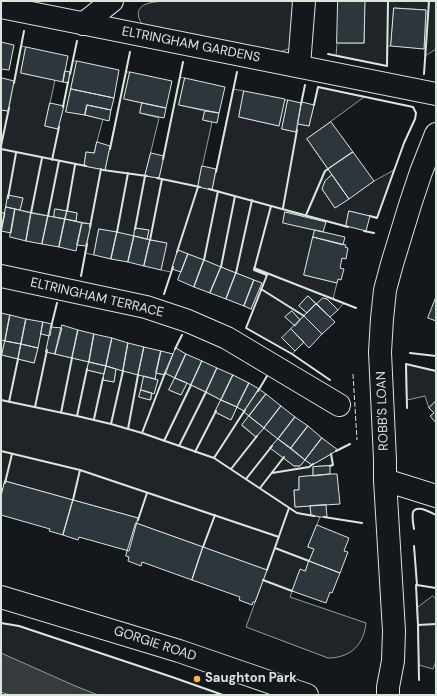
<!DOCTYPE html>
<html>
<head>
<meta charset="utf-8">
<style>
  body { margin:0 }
  #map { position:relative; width:437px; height:696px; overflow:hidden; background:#14181c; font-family:"DM Sans",sans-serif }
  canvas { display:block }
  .frame { position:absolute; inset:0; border:2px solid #d8e6dc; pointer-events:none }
</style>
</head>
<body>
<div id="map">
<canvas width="437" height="696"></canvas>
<div class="frame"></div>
</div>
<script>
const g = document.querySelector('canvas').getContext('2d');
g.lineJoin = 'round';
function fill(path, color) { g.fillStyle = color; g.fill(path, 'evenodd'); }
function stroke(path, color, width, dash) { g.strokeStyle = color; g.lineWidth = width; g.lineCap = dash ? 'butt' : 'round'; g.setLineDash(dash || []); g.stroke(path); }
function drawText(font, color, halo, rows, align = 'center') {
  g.font = font + ' "DM Sans",sans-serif'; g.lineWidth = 3; g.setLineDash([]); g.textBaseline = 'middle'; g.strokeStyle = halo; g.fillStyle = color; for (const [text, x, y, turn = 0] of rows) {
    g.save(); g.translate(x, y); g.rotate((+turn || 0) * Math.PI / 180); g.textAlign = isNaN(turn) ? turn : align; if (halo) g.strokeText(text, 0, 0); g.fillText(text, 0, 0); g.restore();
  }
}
const green = new Path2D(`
  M163,1H294L291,46L288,49L280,52L143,25C138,19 135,10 144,5C149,2 157,2 163,1Z
  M365,1H436V49L425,56V49H424L426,10L394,8L391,46H387V66L336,56L337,43H364Z
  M21,46L26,47L21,73L55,80L45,126L58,129L73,61H77L66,111L103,119L94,153L86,152L84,166L105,170L126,72H130L125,99L142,103L140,113L159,118L145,176L159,178L180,77L185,78L179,105L205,111L203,120L212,122L198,186L212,190L233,89L244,91L239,117L279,126L284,100H288L282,129L296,132L298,124L309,126L318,87L364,97L307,139L332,175L325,181L322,189L335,208L374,181L394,170L377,218L349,211L346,226L327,221L326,222L286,212L283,222L315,230L304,275L337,283L333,299L344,303L338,310L327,299H323L317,304L308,296L299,306L307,313L300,320L292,311L286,317L295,326L283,338L295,351L292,354L246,328L253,310L251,309L261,283L178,250L171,272L161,270L166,243L147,239L149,230L135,228L134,236L99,229L94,255L85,253L91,224L76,221L77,213L56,209L54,217L20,210L23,198L8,196L5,213H1V110L8,111Z
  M41,334L50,336L46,352L89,362L87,370L104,374L103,380L114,382L116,369L144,376L139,397L151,400L152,393H154L158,380L155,379L156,373L164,375L165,373L175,378L169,390L181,395L187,383L221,400L215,412L231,420L237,407L244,411V412L249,416L242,426L256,437L264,428L278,439L271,448L294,466H300L305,460L312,465L331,454L333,465L313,467V476L299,477V490H294L295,507L310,506L311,515L320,517L308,547L314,549L305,571L300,570L290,597L366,623C364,645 350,658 328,658L246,627L267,570L136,523L138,518L5,481L3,489L1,488V340L5,341L2,355L34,363Z
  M406,364L436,371V401L429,408L425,396L407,400Z
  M433,596L436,599V661L433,669L419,665L417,608Z
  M1,623L19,626L172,677L223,695H1Z`);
fill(green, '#202428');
stroke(green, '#939e99', 1);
const water = new Path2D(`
  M1,653L73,685L98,695H10L1,692Z`);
fill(water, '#363b3e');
stroke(water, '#939e99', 1);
const building = new Path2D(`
  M338,1H365L364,43H337Z
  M394,8L426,10L424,49L391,46Z
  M1,42L14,45L9,70L1,69Z
  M26,47L68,56L63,82L21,73Z
  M77,61L119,70L114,98L71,89Z
  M65,71L70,72L68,83L63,82Z
  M130,72L172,81L166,108L124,99Z
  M2,78L14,81L8,111L1,110V82Z
  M185,78L225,87L219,113L179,105Z
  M71,89L114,98L111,110L87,105L85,115L66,112Z
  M244,91L285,99L279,126L239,117Z
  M288,100L301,103L296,132L282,129Z
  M302,102L314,105L309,126L298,124Z
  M50,103L64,106L58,129L45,126Z
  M142,103L166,108L164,118L140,113Z
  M87,105L111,110L109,121L85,115Z
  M205,111L219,113L217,123L203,120Z
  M331,122L353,152L328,169L307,139Z
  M97,142L110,146L105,170L84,166L86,152L94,153Z
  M353,152L374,181L349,199L328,169Z
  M151,153L164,156L159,178L145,176Z
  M202,166L216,169L212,190L198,187Z
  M332,175L349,199L335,208L322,189L325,181Z
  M8,195L23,198L20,210L6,207Z
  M6,207L15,209L11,233L1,231Z
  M15,209L31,213L26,241L10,237Z
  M55,209L67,211L65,219L54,217Z
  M67,211L77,213L76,221L65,219Z
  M349,211L370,216L366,231L346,226Z
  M285,212L326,222L323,232L283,223Z
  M1,213H5L1,233Z
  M31,213L48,216L42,244L26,241Z
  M48,216L65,219L59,247L42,244Z
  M65,219L82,223L76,251L59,247Z
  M82,223L91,224L86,246L77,245Z
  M135,228L149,230L147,239L134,236Z
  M99,229L117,232L111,259L94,255Z
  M315,230L345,237L343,245L313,237Z
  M117,232L134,236L128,262L111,259Z
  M134,236L150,240L144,266L128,262Z
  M313,237L346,245L345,247L348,248L346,259L342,258L340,268L344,269L341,280L338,279L337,283L304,275Z
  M150,240L167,243L161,270L144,266Z
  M178,250L188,254L181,272L172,269Z
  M188,254L204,260L194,287L178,280Z
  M204,260L221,267L210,293L194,287Z
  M221,267L236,273L226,299L210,293Z
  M236,273L254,280L244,306L226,299Z
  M254,280L262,283L251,309L244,306Z
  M308,296L316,304L307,313L299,306Z
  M436,297V321L428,318Z
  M323,298L327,299L338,310L330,317L317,304Z
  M316,304L335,322L322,334L304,316Z
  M292,311L300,320L295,326L285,317Z
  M1,313L10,315L5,341L1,340Z
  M10,315L26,319L21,344L5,341Z
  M304,316L322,334L309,348L291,329Z
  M26,319L43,322L38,348L21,344Z
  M43,322L52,324L50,336L41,334Z
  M62,325L78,330L72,358L55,354Z
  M51,327L62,328L55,354L46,352Z
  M291,329L304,342L295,351L282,338Z
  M78,330L94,334L89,362L72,358Z
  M94,334L112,338L106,366L89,362Z
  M112,338L128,343L123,371L106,366Z
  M5,341L21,344L18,359L2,355Z
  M128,343L144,347L138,375L123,371Z
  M21,344L38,348L34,363L18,359Z
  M144,347L161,351L155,379L138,375Z
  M176,348L186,354L175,378L165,373Z
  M161,351L173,354L165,375L156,373Z
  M186,354L202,361L191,385L175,378Z
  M202,361L217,368L206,392L191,385Z
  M89,362L106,366L104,374L87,370Z
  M106,366L116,369L114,382L103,380Z
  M217,368L233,375L221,400L206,392Z
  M233,375L249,383L237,407L221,400Z
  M144,376L158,380L154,394L141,390Z
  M175,378L187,383L181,395L169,390Z
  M249,383L259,389L244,411L237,407Z
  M259,389L266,394L249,416L244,412Z
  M141,390L152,393L150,400L139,397Z
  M266,394L281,406L264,428L249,416Z
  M221,400L237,407L231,420L215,412Z
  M436,401V423L430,416L434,413L429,408Z
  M281,406L295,417L278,439L264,428Z
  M249,416L264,428L256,437L242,425Z
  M295,417L308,426L291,448L278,439Z
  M308,426L322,438L305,460L291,448Z
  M322,438L338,450L312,465L305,460Z
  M278,439L305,460L300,466H294L270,448Z
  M330,466V474L313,476V467Z
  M330,474H337L340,504L295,507L294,490H299V477Z
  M5,481L73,500L63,535L49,531L50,529L1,515V497Z
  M73,500L138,518L129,551L79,537L78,540L63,535Z
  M326,505L327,517H320L311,515L310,506Z
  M136,523L203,547L192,580L142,562L141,566L128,561L129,557L126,556Z
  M317,525L349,538L344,551L348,552L340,573L309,561L314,549L308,547Z
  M203,547L267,570L255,602H253L252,605L239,600L240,597L192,580Z
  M309,561L340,573L332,593L330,592L326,603L292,591L300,569L305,571Z`);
fill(building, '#2c363c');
stroke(building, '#d8e6dc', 1);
const minor = new Path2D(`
  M1,7L436,94
  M83,24L112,1
  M299,66L304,1
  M1,276L146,307L188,321L227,338L339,405
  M385,480L436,496
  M388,695V687L393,661L394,631L385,480V460L380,352L382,319L385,290L392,264L410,205L421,172L436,134`);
const major = new Path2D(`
  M1,597L179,651L307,695`);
stroke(minor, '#d8e6dc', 24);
stroke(major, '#d8e6dc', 24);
stroke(minor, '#14181c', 22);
stroke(major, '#14181c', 22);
stroke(new Path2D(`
  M353,374L357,440`), '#d8e6dc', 1, [5, 2]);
stroke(new Path2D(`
  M328,54L387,66L388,1
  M70,74L77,41
  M424,74L429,1
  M14,83L24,31
  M301,104L305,85
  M314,105L318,87L413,107L416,113L415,119L404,143L377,218L370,216
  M63,107L68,82
  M1,146L9,108
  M1,149L86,166
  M110,149L130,52
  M163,159L183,62
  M52,160L59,127
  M103,170L147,176
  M216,172L237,72
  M157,178L200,187
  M209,189L348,227
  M8,198L16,153
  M271,206L254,270L267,275L246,328L292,354L330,380
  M283,208L297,130
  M67,211L75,165
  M31,213L42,158
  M306,215L325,171L328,169
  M48,216L59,161
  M90,227L101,169
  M135,229L145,176
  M364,231L374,233
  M117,232L128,173
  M150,240L162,179
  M177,252L198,187
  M204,260L218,191
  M221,267L235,196
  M254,268L356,308
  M236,273L252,200
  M81,276L87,244
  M261,289L304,316
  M164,294L173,267
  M51,327L57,303
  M175,349L182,335
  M410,353L436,356
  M258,391L267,376
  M1,400L77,416L111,424L142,433L214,458L297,513L314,516
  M9,402L18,359
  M35,407L47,350
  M407,408L406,364L436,371
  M61,413L72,358
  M77,416L87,369
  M94,419L103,378
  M111,424L123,371
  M128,429L138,375
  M142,433L165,373
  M164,441L191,385
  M179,446L206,392
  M1,451L80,470L279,537
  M336,451L350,444
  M195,452L216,411
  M214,458L245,410
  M330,466L333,465L331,454
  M231,469L257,436
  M272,473L309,467L313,464
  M246,479L272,446
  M5,483L12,454
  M260,488L284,457
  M73,500L80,470
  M324,517L362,523
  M138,520L147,493
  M414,529C413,524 412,517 413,512C417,504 431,513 436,515
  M414,546L417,585L436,588
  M203,547L215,515
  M275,548L309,561
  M267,570L289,508
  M263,580L292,591
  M416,585L418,625
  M1,623L19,626L172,677L223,695
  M419,680L418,625L436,624`), '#d8e6dc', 2);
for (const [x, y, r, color] of [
  [197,679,4,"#ffb74d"]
]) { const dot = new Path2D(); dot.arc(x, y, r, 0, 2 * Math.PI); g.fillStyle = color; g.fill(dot); stroke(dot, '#14181c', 1.5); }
drawText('13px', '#d8e6dc', '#14181c', [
  ["ELTRINGHAM GARDENS",191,45,11],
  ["ELTRINGHAM TERRACE",97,298,13],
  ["ROBB'S LOAN",383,411,-92],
  ["GORGIE ROAD",155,644,18]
]);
drawText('bold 13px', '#d8e6dc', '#14181c', [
  ["Saughton Park",205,679]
], 'left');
</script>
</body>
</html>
